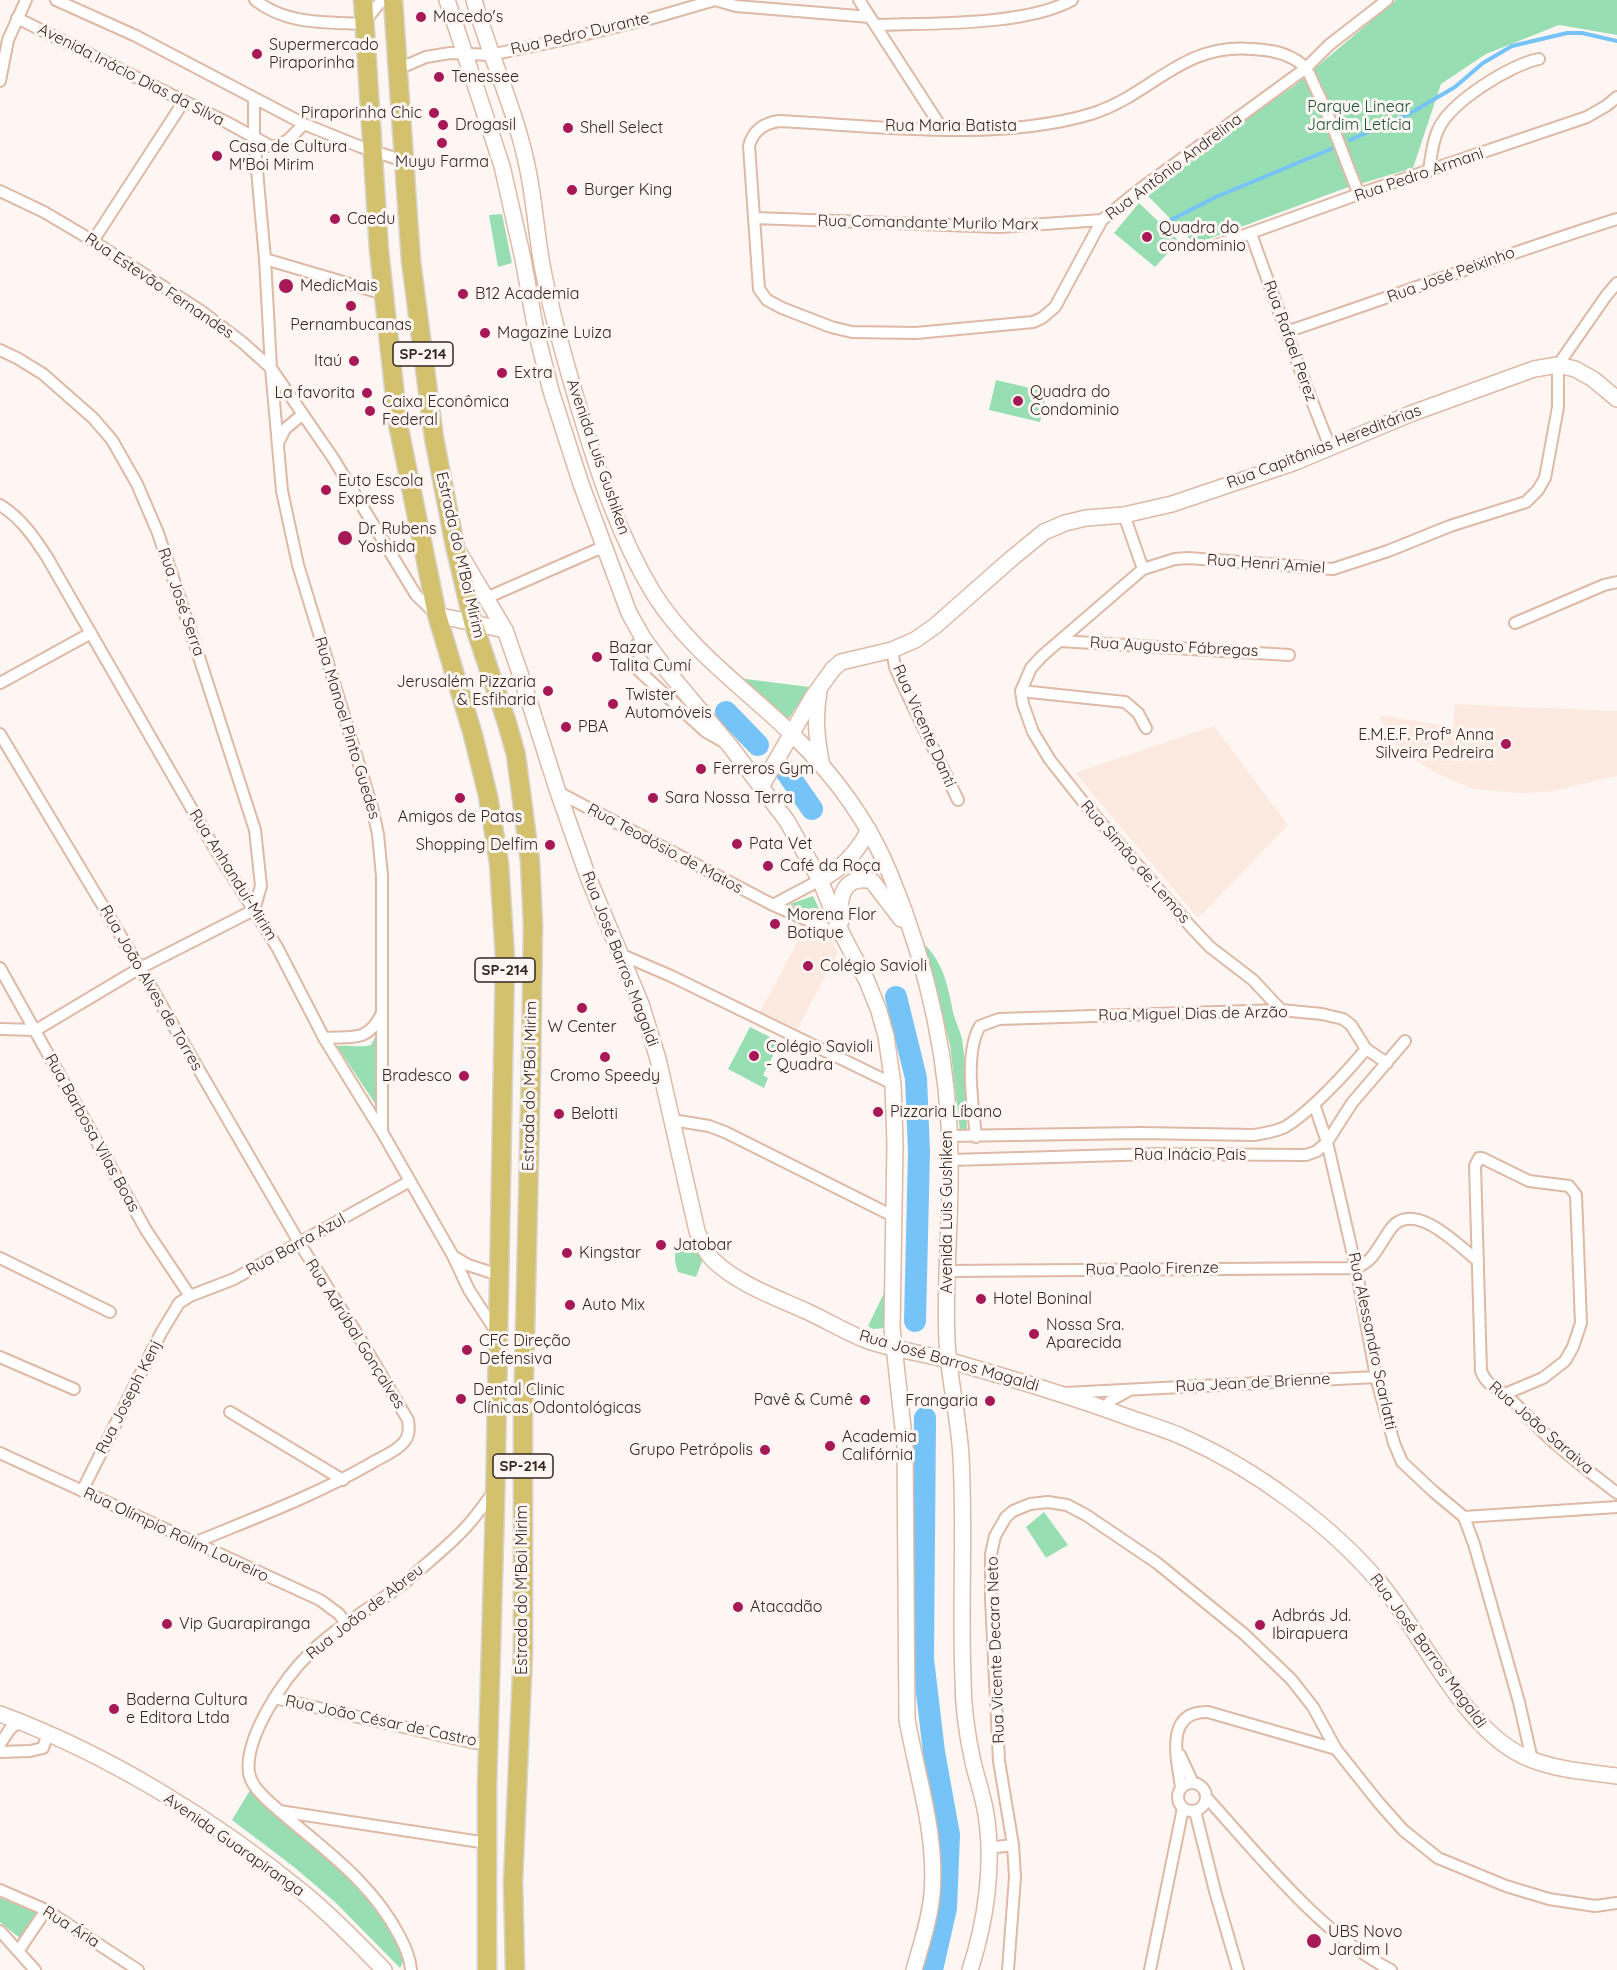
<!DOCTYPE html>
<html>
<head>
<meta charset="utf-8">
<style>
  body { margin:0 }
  canvas { display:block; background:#fef6f2 }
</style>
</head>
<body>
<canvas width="1617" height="1970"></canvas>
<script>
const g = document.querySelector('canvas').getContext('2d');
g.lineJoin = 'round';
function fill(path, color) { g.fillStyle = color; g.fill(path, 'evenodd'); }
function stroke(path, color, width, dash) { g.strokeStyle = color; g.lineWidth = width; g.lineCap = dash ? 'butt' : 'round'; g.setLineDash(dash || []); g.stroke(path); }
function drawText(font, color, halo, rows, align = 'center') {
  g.font = font + ' Quicksand,sans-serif'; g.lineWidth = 6; g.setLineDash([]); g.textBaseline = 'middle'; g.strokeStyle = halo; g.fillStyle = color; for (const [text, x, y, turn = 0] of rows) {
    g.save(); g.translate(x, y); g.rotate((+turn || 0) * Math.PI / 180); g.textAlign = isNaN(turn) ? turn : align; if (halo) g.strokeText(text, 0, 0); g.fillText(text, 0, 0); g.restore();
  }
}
fill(new Path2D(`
  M1455,704L1617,711V776L1548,792L1521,793L1473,789L1438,774L1403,753L1388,736L1379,715L1453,727Z
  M1214,726L1288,825L1198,918L1075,773Z
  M807,924L819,930L833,942L838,953L797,1029L760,1012Z`), '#fceae0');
fill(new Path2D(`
  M1396,0H1617V35L1559,25L1486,54L1441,84L1413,168L1343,189L1195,244L1148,196L1237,125L1294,86Z
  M1139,203L1179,241L1155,267L1114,233Z
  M502,214L512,263L498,267L489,215Z
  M996,380L1047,392L1040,422L989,410Z
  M738,678L809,687L790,717L786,720Z
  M813,896L825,921L790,904Z
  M925,945C944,964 948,987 953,1012C955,1021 960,1030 962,1039C967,1070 966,1101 967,1132L960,1131L950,1045Z
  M750,1027L780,1042L763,1075L768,1078L764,1088L728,1069Z
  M378,1031V1108L337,1046C350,1045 359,1048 371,1045Z
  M681,1241L696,1242L703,1259L696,1277L678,1272C674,1260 673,1251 681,1241Z
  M884,1293L885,1328L873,1329L868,1326Z
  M1044,1512L1068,1545L1046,1558L1026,1527Z
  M252,1787L267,1808L346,1874L384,1914L405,1958L400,1968L335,1902L294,1867L232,1820Z
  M0,1898L37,1913L22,1940L0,1922Z`), '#98deb3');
stroke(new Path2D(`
  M1350,140L1409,114L1455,87L1483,63L1512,46L1567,33H1582L1617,41
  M1167,222L1216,197L1331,149`), '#76c3f7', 4);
stroke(new Path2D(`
  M726,712L758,745
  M785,770L812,809
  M896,997L916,1078L919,1152L915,1321
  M925,1418L923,1659L934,1752L949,1835L946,1908L932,1970`), '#76c3f7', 22);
const street = new Path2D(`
  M56,0L136,36L304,124L361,147L404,161
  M255,0C287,25 325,22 363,24L382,0
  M859,0L943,130
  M17,18L228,123L270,146H276L288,140L304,124
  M876,25C930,23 1025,26 1072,0
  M398,69L426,57L450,53L490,55L562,40L653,18L715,0L736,6L870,17
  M0,81L8,40L26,0
  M254,98V137L265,259L271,368L282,491L298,565L372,807L378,834L382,876V1132
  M1429,171C1431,157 1432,143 1438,130C1450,102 1510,65 1539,59
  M0,191L44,212L93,241L201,311L242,342L271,368L333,458L416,595L435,613
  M1359,194C1345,161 1334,126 1318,93C1314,86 1311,75 1306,69C1303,65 1296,60 1292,58C1279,51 1266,50 1252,49C1181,43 1152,95 1091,114C997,142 876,126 779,121C764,123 753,131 749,146L759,289L767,300L782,308L831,327L852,332L916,333L1033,322L1042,318L1055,307L1102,220L1139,190L1306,68L1329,45L1387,0
  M755,218L1000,227L1102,220
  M1251,234L1306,386L1330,447
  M93,241L184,101
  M1217,245L1359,194L1587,117L1606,106L1617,97
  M265,259L384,294
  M1286,332C1397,295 1506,254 1617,219
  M0,350L17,358L43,374L93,418L112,440L137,484L158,533L189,626L255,830L261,886L254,910
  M278,443L285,429L303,414
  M0,505C21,518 34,537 47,557L212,844L277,947L324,1038L382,1132L453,1256L469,1290L497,1333
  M1124,515L1143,569L1042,656L1031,668L1021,691L1023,704L1033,732L1050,760L1084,803L1192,928L1210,947L1253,980L1281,1010
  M1143,569L1175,559L1188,558L1333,569L1388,551L1450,526L1526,502L1538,490L1545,478L1558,407V365L1606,296L1617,283
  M486,598L596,550L605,549
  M1515,623L1604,585L1617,582
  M643,638L624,657L706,732L722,741
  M1060,641L1289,655
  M892,650L895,667L902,683L958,800
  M0,683L91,633
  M1021,691L1125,702L1138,713L1146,728
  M0,734L140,968L300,1244L359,1337L408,1420C409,1428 410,1435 404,1442C396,1452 381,1457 370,1464C314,1496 254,1518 194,1543
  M558,792L773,905L843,936
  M773,905L820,880
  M620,954L671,976L893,1084
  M0,968L146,1230L190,1296
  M0,1029L36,1030L140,968L254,910
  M324,1038C351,1036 367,1043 381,1015
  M1314,1104L1327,1142L1356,1268L1376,1377L1394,1443L1402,1462L1434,1492L1464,1517L1474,1544L1519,1702L1532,1760
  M672,1120L709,1126L725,1132L893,1216
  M949,1136L1141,1133L1254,1135C1265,1133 1275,1132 1285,1127C1309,1113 1348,1071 1366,1049
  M976,1137C973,1106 964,1053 980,1026L999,1019L1281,1010L1322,1014L1343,1019L1351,1025L1366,1049L1387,1063
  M951,1160L1155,1154L1306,1155L1317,1151L1327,1142L1352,1103L1405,1041
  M453,1256L468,1265L499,1275
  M0,1258L110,1312
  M947,1271L1356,1268C1373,1260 1374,1254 1384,1239C1387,1234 1391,1228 1395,1224C1419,1204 1459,1246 1478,1261
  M0,1357L74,1389
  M1065,1393L1376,1377
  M1505,1394L1543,1378L1565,1361L1573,1347L1581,1323L1576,1195L1569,1186L1529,1181L1482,1158H1479L1475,1166L1481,1371C1488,1388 1496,1385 1507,1396C1520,1407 1531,1421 1544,1433C1567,1455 1592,1474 1617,1493
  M1105,1408L1110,1401L1128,1391
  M230,1412L343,1480
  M0,1453L320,1600L339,1614L346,1624
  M82,1491L161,1333L179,1303L190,1296L234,1279L410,1181
  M1464,1517L1617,1507
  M274,1698L475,1743L489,1744
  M0,1744L10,1729L19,1722
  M0,1752L30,1751L43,1748L48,1733
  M1180,1755L1193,1783
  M1178 1797a14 14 0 1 1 28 0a14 14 0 1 1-28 0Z
  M1181,1787C1177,1759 1164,1711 1208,1712L1336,1749
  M1206,1797C1259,1855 1320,1934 1391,1970
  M279,1811L487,1843
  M1195,1811L1215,1891L1238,1970
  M988,1848L1013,1845
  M0,1890L46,1910L138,1970
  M0,1931L35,1970
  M19,1950L46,1910
  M411,1970C410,1957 405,1946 399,1935C368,1876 314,1843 266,1799C259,1792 251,1784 249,1773C244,1737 285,1677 310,1653C339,1624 377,1605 409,1579C428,1562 450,1545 467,1526C477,1515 486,1502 495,1490
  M1008,1970L1015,1877L1013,1845L999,1761L991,1599V1554L995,1536L1006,1517L1013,1511L1030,1504L1048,1502L1067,1505L1086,1515L1157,1563L1244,1634L1291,1679L1313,1707L1336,1749L1379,1803L1403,1830L1438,1858L1506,1886L1549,1899L1595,1906L1617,1903
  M1150,1970L1183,1808`);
const secondary = new Path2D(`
  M447,0L502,166L523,259L536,331L551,391L581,484L629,613L643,638L669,673L730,746L787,821L820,880L843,936L867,981L879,1011L886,1036L893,1084L895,1145L892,1328L905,1446L907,1719C917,1777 937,1833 932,1893C930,1919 921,1945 914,1970
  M474,0C489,54 514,106 526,161C535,199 536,237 544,275C553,320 566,364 579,408C598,472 619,537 654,594C690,651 747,690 794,736C834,775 869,823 890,874C928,966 950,1063 950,1162C951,1222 944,1282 947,1341C949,1380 959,1418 961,1457C965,1531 960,1605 963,1679C963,1706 967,1735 973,1762C977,1779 983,1796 986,1814C994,1865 986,1921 970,1970
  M460,554L505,630L521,676L558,792L588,877L641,1004L658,1059L697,1231C701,1242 705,1252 713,1260C738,1284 775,1297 806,1311C826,1320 845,1332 866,1340C892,1350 920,1352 947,1360C1009,1378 1072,1396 1133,1419C1150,1425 1168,1430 1185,1438C1255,1469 1331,1525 1380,1583C1424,1636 1465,1734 1530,1759C1557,1770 1588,1772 1617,1776
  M437,615L505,630
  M819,692C814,718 817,741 822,766
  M761,787L812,698L833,669L841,662L892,650L915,640L935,626L1011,559L1044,532L1065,523L1086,518L1124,515L1172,504L1293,463L1410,414L1534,369L1558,365L1575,369L1593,379L1617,399
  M820,880C843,868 857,852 869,830
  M841,921C838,898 843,874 872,881L901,919
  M0,1714C110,1755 215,1820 305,1894C333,1917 359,1944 384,1970`);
const primary = new Path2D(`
  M363,0L379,250L398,424L437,615L473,735L488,796L499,863L505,958L495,1505L487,1786V1970
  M393,0L411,261L434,438L455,546L473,622L507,723L516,755L530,861L533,925L531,1069L523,1420V1652L513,1881L515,1970`);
stroke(street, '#ddb9a6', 14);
stroke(secondary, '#ddb9a6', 18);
stroke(primary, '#d7d4d2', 21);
stroke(street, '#fff', 10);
stroke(secondary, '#fff', 15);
stroke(primary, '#d3c16e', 18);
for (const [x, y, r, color] of [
  [421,17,6,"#a71856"],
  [257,54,6,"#a71856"],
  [439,77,6,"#a71856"],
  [434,113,6,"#a71856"],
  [443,125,6,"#a71856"],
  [568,128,6,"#a71856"],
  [442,143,6,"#a71856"],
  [217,156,6,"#a71856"],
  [572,190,6,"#a71856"],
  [335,219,6,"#a71856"],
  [1147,237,6,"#a71856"],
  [286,286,8,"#a71856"],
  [463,294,6,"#a71856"],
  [351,306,6,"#a71856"],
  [485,333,6,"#a71856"],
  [354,361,6,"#a71856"],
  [502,373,6,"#a71856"],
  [367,393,6,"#a71856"],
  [1018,401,6,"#a71856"],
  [370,411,6,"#a71856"],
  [326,490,6,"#a71856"],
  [345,538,8,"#a71856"],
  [597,657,6,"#a71856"],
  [548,691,6,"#a71856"],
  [613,704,6,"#a71856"],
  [566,727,6,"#a71856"],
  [1506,744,6,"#a71856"],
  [701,769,6,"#a71856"],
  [460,798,6,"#a71856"],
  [653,798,6,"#a71856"],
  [737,844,6,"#a71856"],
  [550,845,6,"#a71856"],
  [768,866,6,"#a71856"],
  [775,924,6,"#a71856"],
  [808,966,6,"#a71856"],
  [582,1008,6,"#a71856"],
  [754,1056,6,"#a71856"],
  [605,1057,6,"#a71856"],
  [464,1076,6,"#a71856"],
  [878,1112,6,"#a71856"],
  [559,1114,6,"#a71856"],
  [661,1245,6,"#a71856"],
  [567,1253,6,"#a71856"],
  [981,1299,6,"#a71856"],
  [570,1305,6,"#a71856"],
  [1034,1334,6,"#a71856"],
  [467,1350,6,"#a71856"],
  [461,1399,6,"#a71856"],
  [865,1400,6,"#a71856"],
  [990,1401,6,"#a71856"],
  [830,1446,6,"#a71856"],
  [765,1450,6,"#a71856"],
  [738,1607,6,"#a71856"],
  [167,1624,6,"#a71856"],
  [1260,1625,6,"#a71856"],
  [114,1709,6,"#a71856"],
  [1314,1941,8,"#a71856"]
]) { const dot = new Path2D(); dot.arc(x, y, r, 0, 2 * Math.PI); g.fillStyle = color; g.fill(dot); stroke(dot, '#fef6f2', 2); }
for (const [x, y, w] of [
  [423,354,60],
  [505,970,60],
  [523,1466,60]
]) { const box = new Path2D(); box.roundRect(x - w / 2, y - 12, w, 24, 4.5); g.fillStyle = '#fef6f2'; g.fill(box); stroke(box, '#352720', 1.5); }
drawText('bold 15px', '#352720', null, [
  ["SP-214",423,354],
  ["SP-214",505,970],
  ["SP-214",523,1466]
]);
drawText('16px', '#352720', '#fef6f2', [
  ["Macedo's",433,17],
  ["Supermercado",269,45],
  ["Piraporinha",269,63],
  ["Tenessee",451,77],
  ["Piraporinha Chic",422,113,"right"],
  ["Drogasil",455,125],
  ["Shell Select",580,128],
  ["Casa de Cultura",229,147],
  ["M'Boi Mirim",229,165],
  ["Muyu Farma",442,162,"center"],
  ["Burger King",584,190],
  ["Caedu",347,219],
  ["Quadra do",1159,228],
  ["condominio",1159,246],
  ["MedicMais",300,286],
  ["B12 Academia",475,294],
  ["Pernambucanas",351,325,"center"],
  ["Magazine Luiza",497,333],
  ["Itaú",342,361,"right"],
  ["Extra",514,373],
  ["Quadra do",1030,392],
  ["Condominio",1030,410],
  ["La favorita",355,393,"right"],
  ["Caixa Econômica",382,402],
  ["Federal",382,420],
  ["Euto Escola",338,481],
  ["Express",338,499],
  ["Dr. Rubens",358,529],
  ["Yoshida",358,547],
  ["Bazar",609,648],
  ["Talita Cumí",609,666],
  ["Jerusalém Pizzaria",536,682,"right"],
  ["& Esfiharia",536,700,"right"],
  ["Twister",625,695],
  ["Automóveis",625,713],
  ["PBA",578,727],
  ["E.M.E.F. Profª Anna",1494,735,"right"],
  ["Silveira Pedreira",1494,753,"right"],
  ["Ferreros Gym",713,769],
  ["Sara Nossa Terra",665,798],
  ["Amigos de Patas",460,817,"center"],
  ["Pata Vet",749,844],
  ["Shopping Delfim",538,845,"right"],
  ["Café da Roça",780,866],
  ["Morena Flor",787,915],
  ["Botique",787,933],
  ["Colégio Savioli",820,966],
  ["W Center",582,1027,"center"],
  ["Colégio Savioli",766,1047],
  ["- Quadra",766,1065],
  ["Bradesco",452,1076,"right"],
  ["Cromo Speedy",605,1076,"center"],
  ["Pizzaria Líbano",890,1112],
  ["Belotti",571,1114],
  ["Jatobar",673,1245],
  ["Kingstar",579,1253],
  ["Hotel Boninal",993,1299],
  ["Auto Mix",582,1305],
  ["Nossa Sra.",1046,1325],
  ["Aparecida",1046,1343],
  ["CFC Direção",479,1341],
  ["Defensiva",479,1359],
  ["Dental Clinic",473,1390],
  ["Clínicas Odontológicas",473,1408],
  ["Pavê & Cumê",853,1400,"right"],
  ["Frangaria",978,1401,"right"],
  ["Academia",842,1437],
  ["Califórnia",842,1455],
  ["Grupo Petrópolis",753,1450,"right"],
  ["Atacadão",750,1607],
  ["Adbrás Jd.",1272,1616],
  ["Ibirapuera",1272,1634],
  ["Vip Guarapiranga",179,1624],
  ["Baderna Cultura",126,1700],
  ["e Editora Ltda",126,1718],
  ["UBS Novo",1328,1932],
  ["Jardim I",1328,1950]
], 'left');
drawText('16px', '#352720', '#fef6f2', [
  ["Rua Pedro Durante",580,34,-13],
  ["Avenida Inácio Dias da Silva",131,75,27],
  ["Rua Maria Batista",951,126],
  ["Rua Antônio Andrelina",1174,167,-37],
  ["Rua Pedro Armani",1419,175,-19],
  ["Rua Comandante Murilo Marx",928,223,1],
  ["Rua José Peixinho",1451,275,-20],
  ["Rua Estevão Fernandes",159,286,34],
  ["Rua Rafael Perez",1290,341,70],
  ["Rua Capitânias Hereditárias",1324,447,-21],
  ["Avenida Luis Gushiken",598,457,71],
  ["Estrada do M'Boi Mirim",460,555,77],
  ["Rua Henri Amiel",1266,564,4],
  ["Rua José Serra",181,602,71],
  ["Rua Augusto Fábregas",1174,647,3],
  ["Rua Vicente Danti",924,726,66],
  ["Rua Manoel Pinto Guedes",347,728,73],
  ["Rua Teodósio de Matos",665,849,28],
  ["Rua Simão de Lemos",1135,862,49],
  ["Rua Anhanduí-Mirim",233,875,58],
  ["Rua José Barros Magaldi",620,959,69],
  ["Rua João Alves de Torres",151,988,60],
  ["Rua Miguel Dias de Arzão",1193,1014,-1],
  ["Estrada do M'Boi Mirim",530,1086,-89],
  ["Rua Barbosa Vilas Boas",92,1133,61],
  ["Rua Inácio Pais",1190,1155],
  ["Avenida Luis Gushiken",947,1212,-90],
  ["Rua Barra Azul",296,1245,-29],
  ["Rua Paolo Firenze",1152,1269,-1],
  ["Rua Adrúbal Gonçalves",355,1334,58],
  ["Rua Alessandro Scarlatti",1372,1341,78],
  ["Rua José Barros Magaldi",949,1361,16],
  ["Rua Jean de Brienne",1253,1383,-3],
  ["Rua Joseph Kenj",129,1397,-63],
  ["Rua João Saraiva",1541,1428,41],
  ["Rua Olímpio Rolim Loureiro",176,1535,25],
  ["Estrada do M'Boi Mirim",522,1590,-90],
  ["Rua João de Abreu",365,1612,-38],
  ["Rua Vicente Decara Neto",996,1650,-92],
  ["Rua José Barros Magaldi",1428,1651,54],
  ["Rua João César de Castro",381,1721,12],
  ["Avenida Guarapiranga",234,1845,35],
  ["Rua Ária",71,1927,32]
]);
drawText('16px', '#185435', '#fef6f2', [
  ["Parque Linear",1359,107],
  ["Jardim Letícia",1359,125]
]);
</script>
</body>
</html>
